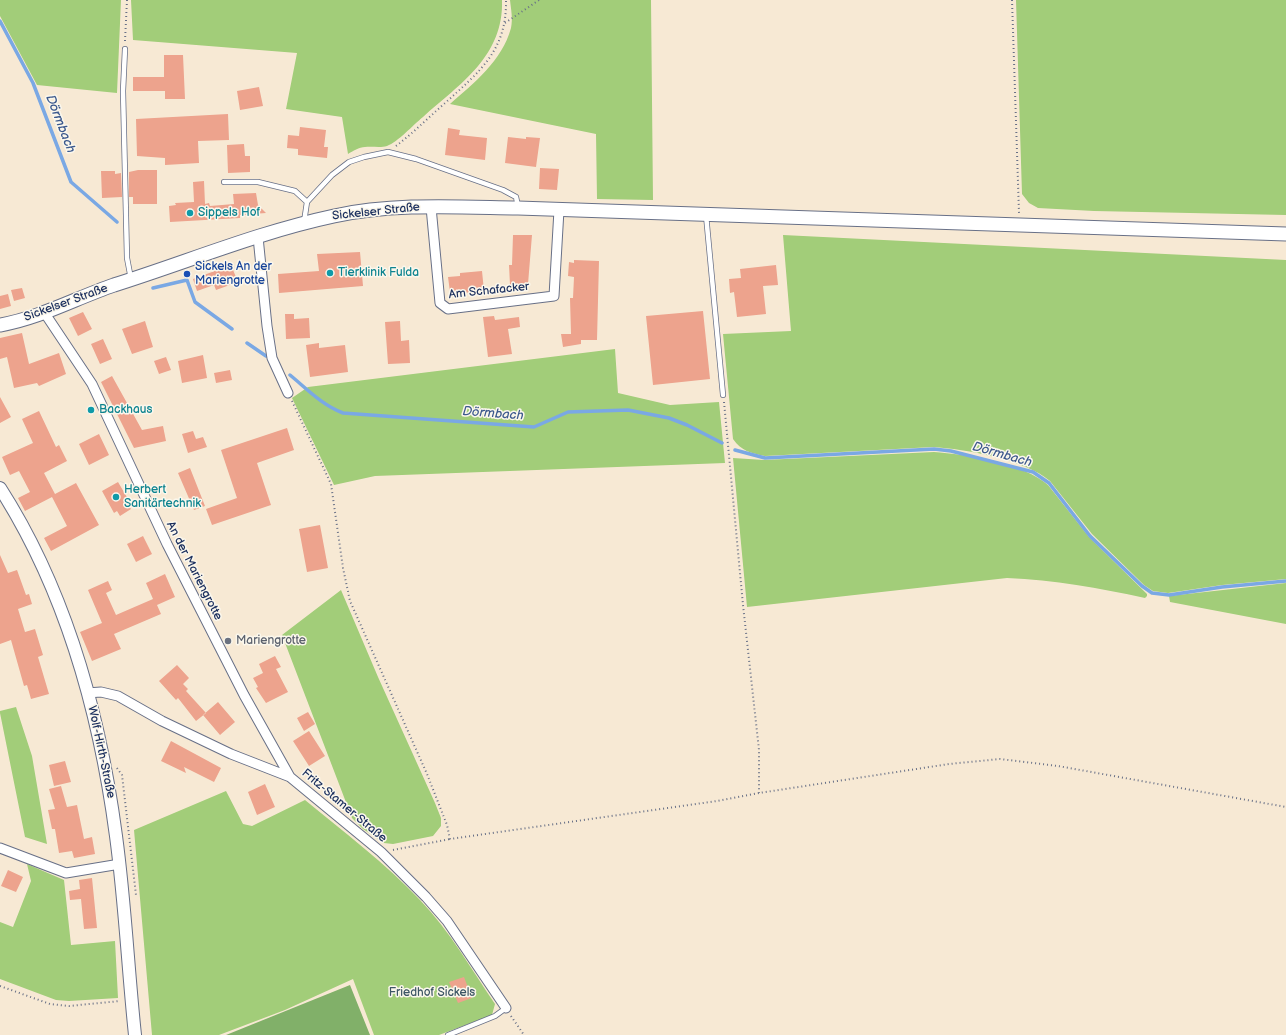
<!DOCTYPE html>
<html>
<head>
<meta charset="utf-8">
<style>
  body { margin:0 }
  canvas { display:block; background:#f7e9d4 }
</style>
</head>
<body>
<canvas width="1286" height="1035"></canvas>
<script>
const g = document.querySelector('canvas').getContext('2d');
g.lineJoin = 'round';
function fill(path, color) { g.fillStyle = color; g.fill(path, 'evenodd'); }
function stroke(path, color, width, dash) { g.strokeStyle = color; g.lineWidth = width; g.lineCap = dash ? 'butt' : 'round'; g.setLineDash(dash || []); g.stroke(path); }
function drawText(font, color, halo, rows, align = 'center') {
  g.font = font + ' "Balsamiq Sans",sans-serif'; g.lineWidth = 3; g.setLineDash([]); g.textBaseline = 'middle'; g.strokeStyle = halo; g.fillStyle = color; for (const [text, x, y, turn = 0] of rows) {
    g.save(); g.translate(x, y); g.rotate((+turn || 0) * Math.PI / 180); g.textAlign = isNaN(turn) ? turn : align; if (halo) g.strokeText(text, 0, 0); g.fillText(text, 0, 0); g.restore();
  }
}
fill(new Path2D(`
  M0,0H121L117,93L37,85L0,16Z
  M131,0H502C504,56 460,84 423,117C413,125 398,142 387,146C380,148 372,146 365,147C359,147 353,151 348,154L342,117L286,109L297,53L133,40Z
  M510,0H651L653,200L597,199L596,134L450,104C474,83 502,61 511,28C513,19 511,9 510,0Z
  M1016,0H1286V215L1094,211L1038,208L1029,203L1022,194Z
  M783,235L1286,260V579L1222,585L1168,593L1153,591L1144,585L1092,534L1050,481C1026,460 965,449 933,447L765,456C751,453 741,451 733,439L723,334L791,331Z
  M615,349L618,393L670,405L719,402L725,463L375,476L334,485L292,398L308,387Z
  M934,452C965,454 1025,464 1048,485L1089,537L1147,594V596L1145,598C1099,588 1054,580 1007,578L747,607L733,458L764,460Z
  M1286,583V624L1170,602L1169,596Z
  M341,590L378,677L435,803L441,818V826L433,836L393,844L384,843L363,829L352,818L282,635Z
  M16,707L32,756L47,844L25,837L0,713V711Z
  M226,791L243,824L252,826L305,800C344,832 385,863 420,900C450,931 471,969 495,1004L492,1015L439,1035H374L353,979L285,1010L219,1035H152L134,830Z
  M27,864L64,880L71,945L115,941L118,998L69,1001L56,1000L0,979V922L13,927L31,881Z`), '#a2cd79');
fill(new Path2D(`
  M350,985L370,1035H226Z`), '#81b069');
stroke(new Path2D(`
  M0,21L33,83L71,182L117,222
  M153,288L187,280L195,302L232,329
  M247,343L266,356
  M290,375C307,389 322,405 343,413L534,427L568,412L628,410L669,418L687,425L722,443
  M735,450L765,458L934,449L951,451L1033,472L1049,483L1090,536L1142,586L1152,593L1169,595L1222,587L1286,581`), '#7aa8e4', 3.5);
fill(new Path2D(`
  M164,55H183L185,99H165V91H133V77H164Z
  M259,87L263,106L240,110L237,91Z
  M228,114L229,140L198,141L199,163L165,165V158L137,156L136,119Z
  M300,127L326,130L324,147H328L327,158L298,155V149L287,148L288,135L299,136Z
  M448,128L460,130L459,135L487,138L485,160L445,155Z
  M508,137L526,139V137L540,138L536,167L505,163Z
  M244,144L245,156H250V172L228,173L227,145Z
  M540,168L559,169L557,190L539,189Z
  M138,170H157V204H133V197H129V172Z
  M101,171H115V174L121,173L122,197L102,198Z
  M204,181L205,204L209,203L210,206L234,204L233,194L256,193L258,205L266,213L240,215V218L170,222L169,206L176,205L175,203L194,202L193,182Z
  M513,235H532L528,284L510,285L509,265H512Z
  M360,252L363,286L279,293L278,274L319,271L317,254Z
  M574,260L599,261L597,340H581V344L563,347L561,334H571L570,298H573L574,277L568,276L569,262L574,263Z
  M231,265L238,282L216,290L214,285L197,291L193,279Z
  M776,265L778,285L763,286L766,314L737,317L734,292L730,293L729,279L741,278L740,269Z
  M482,271L484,291L463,293L462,290L450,292L448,277L460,276V273Z
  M22,288L25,298L14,301L11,290Z
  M8,294L11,306L0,309V296Z
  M703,311L710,379L653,385L646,316Z
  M83,312L92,329L78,336L69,318Z
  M285,314H294V319L309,318L310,338L286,339Z
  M494,316L495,320L519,317L520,327L508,329L512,354L488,357L483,317Z
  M145,321L153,347L132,354L122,329Z
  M400,321L401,341L409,340L410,363L388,364L385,322Z
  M22,333L29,364L59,353L66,374L39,386L37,383L14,388L7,357L0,359V338Z
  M103,339L112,359L100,364L91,344Z
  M319,343V348L345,345L348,372L310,377L306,345Z
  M203,355L207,378L182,383L178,361Z
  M166,357L171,370L159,374L154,361Z
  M230,370L232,380L216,383L214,373Z
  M112,376L142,430L163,426L166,441L134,448L101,382Z
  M0,397L11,417L0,423Z
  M39,411L56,447L59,445L67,461L44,473L55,494L76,483L99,525L51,551L44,538L67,526L52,497L25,511L18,498L30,492L19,471L10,475L2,457L33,443L22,419Z
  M287,428L294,450L257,463L271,505L212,525L206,509L237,498L221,450Z
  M193,431L196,439L203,437L207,447L188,453L182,434Z
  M99,434L109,455L89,465L79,444Z
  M190,468L205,506L194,510L178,473Z
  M118,482L131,504L128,505L131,509L120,516L117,511L114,513L102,491Z
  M320,525L328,568L307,572L299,529Z
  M143,536L152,554L136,562L127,544Z
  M0,555L8,573L17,570L26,595L29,594L32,604L18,609L25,632L35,629L43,655L38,657L49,694L31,699L27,685L24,686L11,640L0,644Z
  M165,574L175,597L157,605L161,614L114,634L121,649L92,661L80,632L102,623L88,590L108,581L112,590L106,593L116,615L153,599L146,583Z
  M275,656L281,667L276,669L288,692L266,703L256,688L258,687L253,678L263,673L259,664Z
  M177,665L189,678L183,684L188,689L186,691L206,713L196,721L178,698L176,700L159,681Z
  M218,702L235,722L220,735L203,715Z
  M308,712L315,724L304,731L297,718Z
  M309,731L325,756L309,766L293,741Z
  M171,741L221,768L214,782L184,767L186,773L161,761Z
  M65,761L71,782L54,786L49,765Z
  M265,784L275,807L257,815L248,792Z
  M61,786L67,807L77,805L84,839L92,837L95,854L74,858L72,851L59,853L55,829H52L48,810L55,809L49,789Z
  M8,870L23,877L16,892L1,886Z
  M92,878L97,928L84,929L81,899L70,900L69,891L80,889L79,880Z
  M464,977L472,998L458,1003L449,982Z`), '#eda38d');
const service = new Path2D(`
  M125,49L123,91L127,258L131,279
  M224,182H258L295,191L307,202
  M706,215L723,395
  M304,222L307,202L332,175L349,162L364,157L388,152L416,159L503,190L516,197L518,206
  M448,1035L495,1016L506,1008`);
const minor = new Path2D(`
  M431,207L440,303L448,309L554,296L559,210
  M258,237L267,326L272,358L288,393
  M44,312L92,384L167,544L244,695L290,777
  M87,693L101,692L118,696L162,721L231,754L290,777L381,852L426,897L447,921L506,1008
  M0,848L66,873L120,864`);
const tertiary = new Path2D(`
  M0,488C66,591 100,715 116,836C125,902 128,969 135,1035`);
const secondary = new Path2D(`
  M0,325C40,318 76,298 114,285C187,262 259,232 334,216C394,203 456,207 518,208L1286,234`);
stroke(service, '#687087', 6);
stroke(minor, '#687087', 11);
stroke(tertiary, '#687087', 14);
stroke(secondary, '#687087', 15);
stroke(new Path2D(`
  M1012,0L1019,213
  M505,23L539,0
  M125,41L127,0
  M396,146C413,133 428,118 444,104C479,72 507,51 506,0
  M292,401L331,484L343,568L350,601L427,774L447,825L450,839L717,801L759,793L949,764L1000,759L1058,766L1286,807
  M724,402L743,605L759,750V793
  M117,768L122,775L136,895
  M393,850L450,839
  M0,986L50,1004L69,1006L120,1001
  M511,1016L524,1035`), '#687087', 2, [1, 3]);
stroke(service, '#fff', 4.5);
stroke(minor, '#fff', 9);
stroke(tertiary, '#fff', 12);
stroke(secondary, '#fff', 13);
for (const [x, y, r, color] of [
  [190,213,4,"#0f9aa8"],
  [330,273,4,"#0f9aa8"],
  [187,274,4,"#1a4fb4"],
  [91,410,4,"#0f9aa8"],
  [116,497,4,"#0f9aa8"],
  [228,641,4,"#6b7280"]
]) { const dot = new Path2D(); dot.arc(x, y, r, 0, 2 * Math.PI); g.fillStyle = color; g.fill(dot); stroke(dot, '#fbf7ec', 1.5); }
drawText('12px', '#1b2f5e', '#fbf7ec', [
  ["Sickelser Straße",376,212,-6],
  ["Am Schafacker",489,291,-6],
  ["Sickelser Straße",66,303,-20],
  ["An der Mariengrotte",194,571,63],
  ["Wolf-Hirth-Straße",101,752,78],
  ["Fritz-Stamer-Straße",344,806,40]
]);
drawText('12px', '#0d838f', '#fbf7ec', [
  ["Sippels Hof",198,213],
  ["Tierklinik Fulda",338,273],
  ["Backhaus",99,410],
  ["Herbert",124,490],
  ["Sanitärtechnik",124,504]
], 'left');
drawText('12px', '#164399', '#fbf7ec', [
  ["Sickels An der",195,267],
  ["Mariengrotte",195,281]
], 'left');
drawText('12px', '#5b616d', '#fbf7ec', [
  ["Mariengrotte",236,641]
], 'left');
drawText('12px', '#3d5665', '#fbf7ec', [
  ["Friedhof Sickels",432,993]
]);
drawText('italic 13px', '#3c598d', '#fbf7ec', [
  ["Dörmbach",60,124,69],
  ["Dörmbach",493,414,4],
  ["Dörmbach",1002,455,16]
]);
</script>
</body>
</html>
